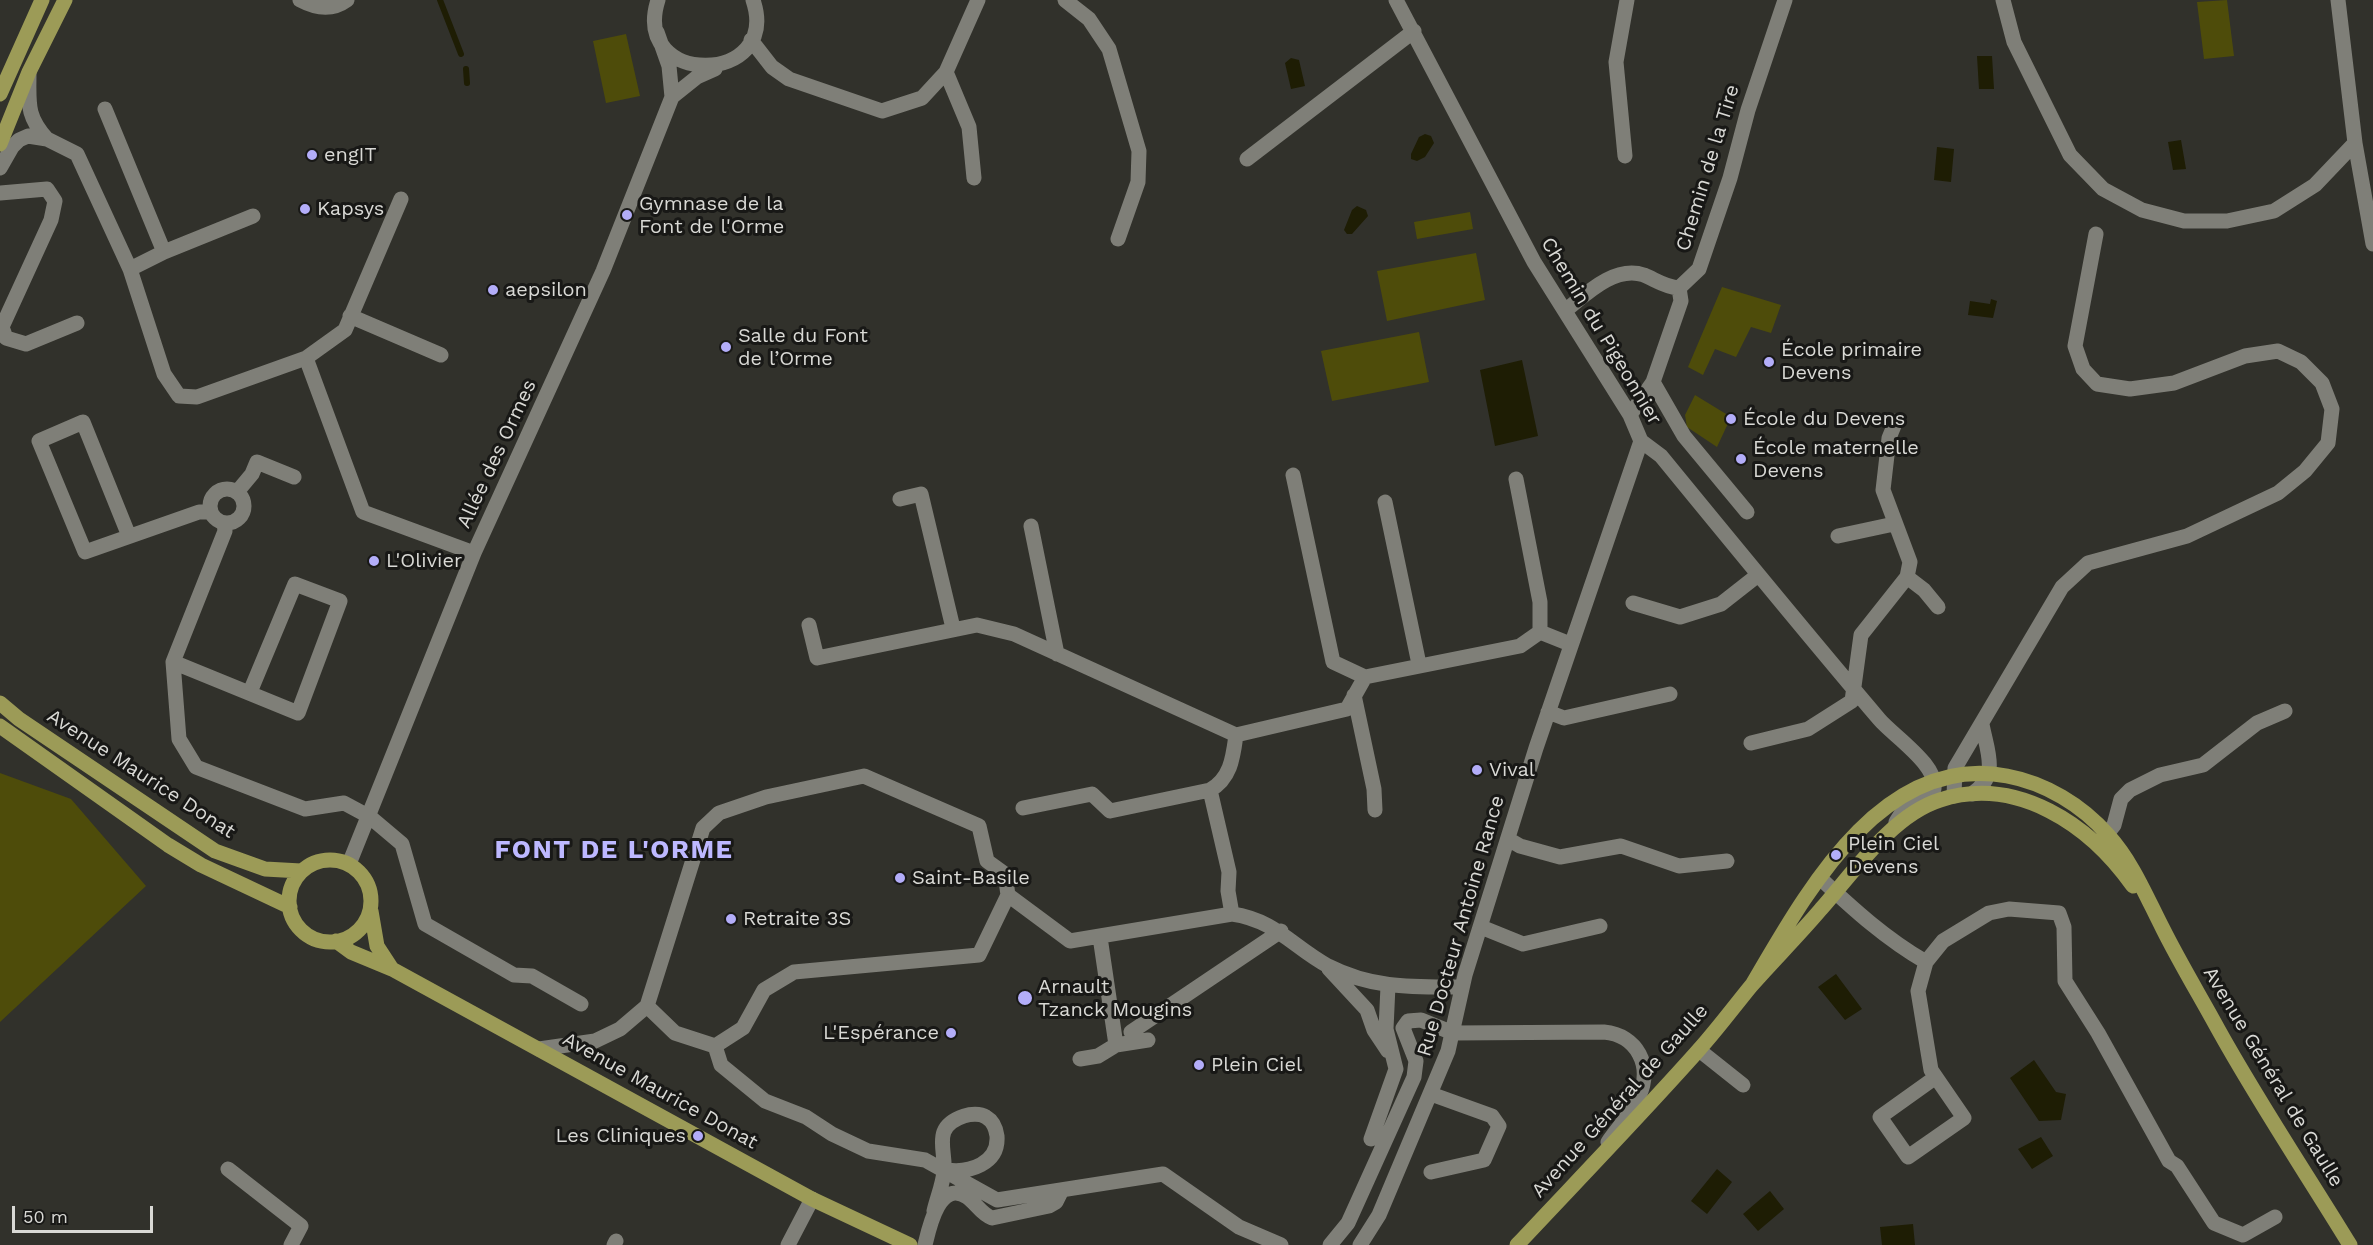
<!DOCTYPE html>
<html>
<head>
<meta charset="utf-8">
<style>
  body { margin:0 }
  #map { position:relative; width:2373px; height:1245px; overflow:hidden; background:#31312b; font-family:"Work Sans",sans-serif }
  canvas { display:block }
  .scale { position:absolute; left:12px; top:1206px; width:141px; height:27px; box-sizing:border-box; border:3px solid #d9d9d5; border-top:0; padding-left:8px; font-size:18px; line-height:21px; white-space:nowrap; color:#d9d9d5; -webkit-text-stroke:4px #181816; paint-order:stroke }
</style>
</head>
<body>
<div id="map">
<canvas width="2373" height="1245"></canvas>
<div class="scale">50 m</div>
</div>
<script>
const g = document.querySelector('canvas').getContext('2d');
g.lineJoin = 'round';
function fill(path, color) { g.fillStyle = color; g.fill(path, 'evenodd'); }
function stroke(path, color, width, dash) { g.strokeStyle = color; g.lineWidth = width; g.lineCap = dash ? 'butt' : 'round'; g.setLineDash(dash || []); g.stroke(path); }
function drawText(font, color, halo, rows, align = 'center') {
  g.font = font + ' "Work Sans",sans-serif'; g.lineWidth = 6; g.setLineDash([]); g.textBaseline = 'middle'; g.strokeStyle = halo; g.fillStyle = color; for (const [text, x, y, turn = 0] of rows) {
    g.save(); g.translate(x, y); g.rotate((+turn || 0) * Math.PI / 180); g.textAlign = isNaN(turn) ? turn : align; if (halo) g.strokeText(text, 0, 0); g.fillText(text, 0, 0); g.restore();
  }
}
fill(new Path2D(`
  M2227,0L2234,56L2204,59L2197,2Z
  M626,34L640,96L606,103L593,41Z
  M1470,212L1473,229L1417,239L1414,222Z
  M1476,253L1485,300L1387,321L1377,271Z
  M1722,287L1781,305L1771,333L1751,327L1736,357L1715,349L1703,375L1688,367Z
  M1419,332L1429,382L1332,401L1321,351Z
  M1695,395L1731,417L1717,447L1687,427L1685,415Z
  M0,773L71,799L146,886L0,1022Z`), '#4e4c0a');
fill(new Path2D(`
  M1977,56H1992L1994,89H1979Z
  M1291,58L1299,60L1305,86L1291,89L1285,63Z
  M1425,134L1431,136L1434,143L1425,157L1417,161L1411,159V154L1419,137Z
  M2181,140L2186,169L2173,170L2168,142Z
  M1937,147L1954,149L1951,182L1934,180Z
  M1357,206L1366,210L1368,216L1352,234H1347L1344,230L1352,210Z
  M1991,299L1997,301L1993,318L1968,315L1970,301L1990,304Z
  M1522,360L1538,436L1495,446L1480,370Z
  M1836,974L1862,1009L1845,1020L1818,987Z
  M2034,1060L2056,1092L2066,1094L2061,1120L2039,1121L2010,1078Z
  M2041,1137L2053,1156L2032,1169L2018,1149Z
  M1717,1169L1732,1182L1707,1214L1691,1201Z
  M1770,1191L1784,1209L1758,1231L1743,1214Z
  M1913,1224L1915,1245H1882L1880,1227Z`), '#1e1d04');
stroke(new Path2D(`
  M440,0L461,54
  M466,69L467,83`), '#1e1d04', 6);
stroke(new Path2D(`
  M300,0C315,8 332,11 347,0
  M658,0C630,88 782,86 753,0
  M1065,0L1089,19L1109,49L1139,151L1138,182L1118,239
  M1396,0L1534,262L1630,415L1641,441L1661,456C1733,544 1805,632 1879,719C1893,736 1943,768 1933,792L1901,814L1896,822
  M2003,0L2014,42L2070,155L2103,189L2142,210L2184,221H2227L2274,211L2315,185L2355,143L2338,0
  M751,40L772,67L789,79L882,111L922,98L946,72L978,0
  M946,72L969,127L974,178
  M29,73C29,103 26,116 47,139
  M672,97L697,77L715,69
  M105,109L164,252
  M2355,143L2373,244
  M1625,156L1616,62L1627,0
  M1247,159L1414,31
  M0,168L12,147L19,140L28,136L47,139L77,154L130,269L164,374L179,396L197,397L306,358L345,330L401,199
  M0,193L47,189L55,201L51,220L2,327L6,338L26,344L77,323
  M130,269L164,252L253,216
  M1565,311C1585,295 1614,265 1644,275C1656,280 1665,287 1679,288L1699,269L1730,178L1748,110L1785,0
  M350,316L441,355
  M306,358L363,512L474,553
  M1653,382L1684,436L1747,512
  M1630,415L1653,382L1681,301L1679,288
  M1293,475L1333,662L1365,677
  M1516,479L1540,602V632L1570,644
  M210 506a17 17 0 1 1 34 0a17 17 0 1 1-34 0Z
  M237,492L252,474L257,462L294,477
  M900,499L921,494L953,628
  M1385,502L1419,664
  M224,523L225,531L173,662L179,739L196,767L305,809L344,803L370,817L402,844L425,924L514,975L532,976L581,1004
  M1031,526L1057,654
  M129,536L83,422L39,441L85,552L199,512H211
  M1838,536L1894,524
  M1907,577L1924,590L1938,607
  M1633,603L1680,617L1721,604L1758,575
  M809,625L817,658L977,625L1014,634L1236,735
  M173,662L298,713L340,601L295,584L250,692
  M1354,695L1374,789L1375,810
  M1548,712L1564,718L1670,694
  M1751,743L1808,729L1852,701L1861,635L1907,577L1910,562L1883,490L1889,438L1896,421
  M1210,790L1229,872L1228,891L1232,914
  M1972,794C2000,775 1987,752 1982,724
  M1954,796L1955,768L2062,587L2088,563L2187,536L2278,493L2305,471L2328,443L2332,409L2322,383L2301,362L2278,351L2245,356L2174,383L2130,389L2097,384L2083,369L2075,346L2096,234
  M1023,808L1092,794L1110,811L1210,790C1231,778 1233,757 1236,735L1347,709L1365,677L1520,646L1540,632
  M1508,839L1520,846L1560,857L1621,846L1679,866L1727,861
  M2099,844L2114,825L2121,799L2130,790L2160,775L2203,765L2257,723L2285,711
  M349,864L474,553L603,271L672,97L669,66L657,32
  M1820,878C1853,909 1886,939 1926,962
  M1481,927L1523,944L1600,926
  M1100,937L1116,1045
  M1329,969L1367,1010L1374,1030L1388,1051
  M647,1006L675,1033L715,1046L721,1065L765,1101L806,1117L832,1134L868,1151L925,1160L997,1200L1163,1174L1239,1227L1281,1245
  M1131,1032L1281,931
  M715,1046L743,1028L764,990L794,972L979,955L1008,895
  M539,1049L595,1041L620,1029L647,1006L703,828L719,813L766,797L864,776L979,826L987,861L1005,874L1008,895L1070,941L1232,914C1275,920 1293,947 1328,966C1373,989 1413,987 1462,987
  M1699,1050L1743,1085
  M1080,1059L1098,1056L1116,1045L1148,1040
  M1936,1077L1880,1117L1908,1157L1964,1118L1931,1070L1918,991L1926,962L1943,941L1989,913L2009,909L2059,913L2064,927L2065,981L2098,1033L2169,1161L2177,1166L2214,1223L2243,1235L2275,1217
  M1371,1139L1396,1069L1386,1029L1388,986
  M228,1169L301,1226L291,1245
  M1431,1172L1484,1160L1499,1126L1492,1116L1431,1094
  M934,1211C937,1198 943,1184 944,1171C946,1149 931,1127 964,1116C970,1114 980,1113 986,1117C993,1121 996,1129 997,1136C999,1164 969,1173 947,1170
  M614,1245L616,1241
  M788,1245L812,1199
  M925,1245C929,1228 939,1179 967,1197C976,1203 981,1214 992,1218L1049,1206L1056,1202L1062,1190
  M1330,1245L1348,1223L1414,1077L1416,1061L1403,1028L1408,1021L1421,1020L1453,1033L1604,1032C1637,1035 1653,1066 1639,1096C1632,1112 1618,1128 1608,1142
  M1360,1245L1379,1215L1448,1051L1465,975L1536,748L1641,441`), '#7f7f78', 15);
stroke(new Path2D(`
  M0,94L42,0
  M0,144L29,72L65,0
  M0,703L19,719L215,851L265,869L301,871
  M0,726L168,845L201,865L290,907
  M289 901a41 41 0 1 1 82 0a41 41 0 1 1-82 0Z
  M371,911L377,946L392,969
  M336,941L351,952L392,969L812,1199L910,1245
  M1752,985C1805,895 1881,752 2007,776C2045,783 2082,805 2108,835C2133,863 2146,896 2163,929C2180,963 2200,996 2218,1029C2259,1103 2306,1173 2350,1245
  M1517,1245C1577,1181 1638,1118 1696,1053C1716,1031 1733,1008 1751,986C1774,960 1799,935 1821,909C1853,873 1892,815 1940,800C2017,775 2090,825 2133,886`), '#9c9b57', 15);
for (const [x, y, r, color] of [
  [312,155,6,"#b3adf9"],
  [305,209,6,"#b3adf9"],
  [627,215,6,"#b3adf9"],
  [493,290,6,"#b3adf9"],
  [726,347,6,"#b3adf9"],
  [1769,362,6,"#b3adf9"],
  [1731,419,6,"#b3adf9"],
  [1741,459,6,"#b3adf9"],
  [374,561,6,"#b3adf9"],
  [1477,770,6,"#b3adf9"],
  [1836,855,6,"#b3adf9"],
  [900,878,6,"#b3adf9"],
  [731,919,6,"#b3adf9"],
  [1025,998,8,"#b3adf9"],
  [951,1033,6,"#b3adf9"],
  [1199,1065,6,"#b3adf9"],
  [698,1136,6,"#b3adf9"]
]) { const dot = new Path2D(); dot.arc(x, y, r, 0, 2 * Math.PI); g.fillStyle = color; g.fill(dot); stroke(dot, '#181816', 2); }
drawText('20px', '#d9d9d5', '#181816', [
  ["engIT",324,155],
  ["Gymnase de la",639,204],
  ["Font de l'Orme",639,227],
  ["Kapsys",317,209],
  ["aepsilon",505,290],
  ["Salle du Font",738,336],
  ["de l’Orme",738,359],
  ["École primaire",1781,350],
  ["Devens",1781,373],
  ["École du Devens",1743,419],
  ["École maternelle",1753,448],
  ["Devens",1753,471],
  ["L'Olivier",386,561],
  ["Vival",1489,770],
  ["Plein Ciel",1848,844],
  ["Devens",1848,867],
  ["Saint-Basile",912,878],
  ["Retraite 3S",743,919],
  ["Arnault",1038,987],
  ["Tzanck Mougins",1038,1010],
  ["L'Espérance",939,1033,"right"],
  ["Plein Ciel",1211,1065],
  ["Les Cliniques",686,1136,"right"]
], 'left');
drawText('20px', '#d9d9d5', '#181816', [
  ["Chemin de la Tire",1708,168,-73],
  ["Chemin du Pigeonnier",1601,331,59],
  ["Allée des Ormes",497,454,-65],
  ["Avenue Maurice Donat",141,774,33],
  ["Rue Docteur Antoine Rance",1461,926,-74],
  ["Avenue Général de Gaulle",2273,1077,59],
  ["Avenue Maurice Donat",660,1091,29],
  ["Avenue Général de Gaulle",1620,1101,-48]
]);
g.letterSpacing = '1.5px';
drawText('bold 26px', '#bdb8ff', '#181816', [
  ["FONT DE L'ORME",614,850]
]);
g.letterSpacing = '0px';
</script>
</body>
</html>
